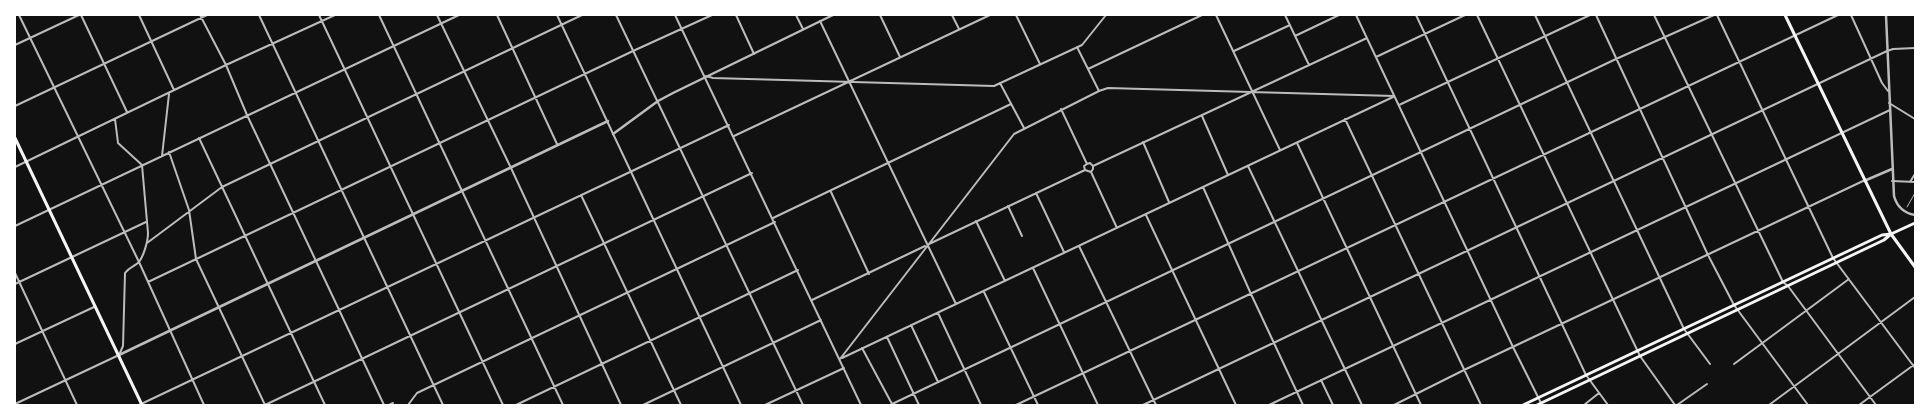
<!DOCTYPE html>
<html>
<head>
<meta charset="utf-8">
<style>
  body { margin:0 }
  #map { position:relative; width:1930px; height:420px; overflow:hidden; background:#111; font-family:Cabin,sans-serif }
  canvas { display:block }
  .frame { position:absolute; inset:0; border:16px solid #fff; pointer-events:none }
</style>
</head>
<body>
<div id="map">
<canvas width="1930" height="420"></canvas>
<div class="frame"></div>
</div>
<script>
const g = document.querySelector('canvas').getContext('2d');
g.lineJoin = 'round';
function stroke(path, color, width, dash) { g.strokeStyle = color; g.lineWidth = width; g.lineCap = dash ? 'butt' : 'round'; g.setLineDash(dash || []); g.stroke(path); }
stroke(new Path2D(`
  M1907,207L1915,193`), '#bcbcbc', 1);
stroke(new Path2D(`
  M19,15L139,262L204,405
  M81,15L127,112
  M139,15L174,90
  M200,15L226,65L247,115L384,405
  M259,15L443,405
  M319,15L503,405
  M379,15L563,405
  M437,15L511,168L621,405
  M497,15L557,144
  M557,15L741,405
  M616,15L803,405
  M675,15L861,405
  M736,15L754,54
  M796,15L803,29
  M880,15L900,57
  M952,15L959,29
  M1016,15L1040,64
  M1216,15L1280,150
  M1285,15L1309,65
  M1356,15L1513,347L1542,405
  M1416,15L1586,375L1608,405
  M1477,15L1640,356L1675,405
  M1535,15L1684,329L1710,364
  M1596,15L1708,255L1734,305L1808,405
  M1654,15L1783,282L1788,286L1876,405
  M1717,15L1833,258L1915,368
  M1851,15L1882,83L1888,91
  M820,21L956,304
  M1295,36L1339,15
  M15,45L79,15
  M1077,47L1099,91
  M1234,51L1290,25
  M1376,57L1465,15
  M1088,69L1202,15
  M706,76L713,78L994,86L1082,45L1106,15
  M1000,83L1024,128
  M1889,103L1915,119
  M1399,105L1590,15
  M15,106L207,15
  M1061,109L1087,164
  M1202,116L1228,175
  M1345,119L1481,405
  M734,136L990,15
  M199,138L325,405
  M1143,142L1169,202
  M1297,143L1421,405
  M169,152L189,210L196,259L265,405
  M162,156L169,94
  M1087,164L1090,163L1093,166V169L1091,172
  M1087,164L1084,166L1085,170L1091,172
  M1093,166L1367,38
  M1248,166L1362,405
  M15,167L226,65L335,15
  M1091,172L1117,228
  M1892,181L1915,182
  M1910,182L1915,174
  M1203,187L1251,294L1303,405
  M831,192L869,274
  M1036,193L1064,252
  M581,195L681,405
  M1008,206L1022,236
  M1146,215L1236,405
  M773,218L1011,104
  M976,221L1005,281
  M15,226L459,15
  M147,243L222,187L582,15
  M929,244L1085,170
  M1079,246L1156,405
  M1033,268L1098,405
  M15,273L77,405
  M148,282L633,51L712,15
  M15,284L146,222
  M984,292L1038,405
  M812,300L925,246
  M938,313L981,405
  M911,325L938,382
  M887,337L919,405
  M15,344L94,307
  M862,348L892,404
  M842,358L1393,97
  M840,359L1014,134L1099,91L1108,88L1394,96
  M1734,364L1849,279
  M1321,380L1333,405
  M15,404L119,355L123,346L125,273C129,267 134,267 139,262C144,255 148,241 148,233L142,165L118,143L115,119
  M139,405L729,125
  M265,405L752,173
  M389,405L393,403
  M408,405L417,393L775,222
  M516,405L798,270
  M643,405L821,320
  M765,405L844,368
  M890,405L1616,59L1714,15
  M1016,405L1838,15
  M1143,405L1887,51L1893,49L1915,48
  M1269,405L1890,110
  M1394,405L1464,370L1863,181
  M1584,405L1599,393
  M1677,405L1707,384
  M1769,405L1915,297
  M1859,405L1915,364`), '#bcbcbc', 2);
stroke(new Path2D(`
  M1886,15L1894,196C1897,207 1904,213 1915,215
  M613,134L658,101L673,93L833,15
  M1864,181L1892,169
  M119,355L608,121`), '#bcbcbc', 2.5);
stroke(new Path2D(`
  M1785,15L1891,234
  M15,138L142,405`), '#f5f5f5', 3);
stroke(new Path2D(`
  M1891,234L1915,267
  M1523,405L1882,235L1891,234
  M1537,405L1884,240L1891,234L1915,223`), '#f5f5f5', 3);
</script>
</body>
</html>
